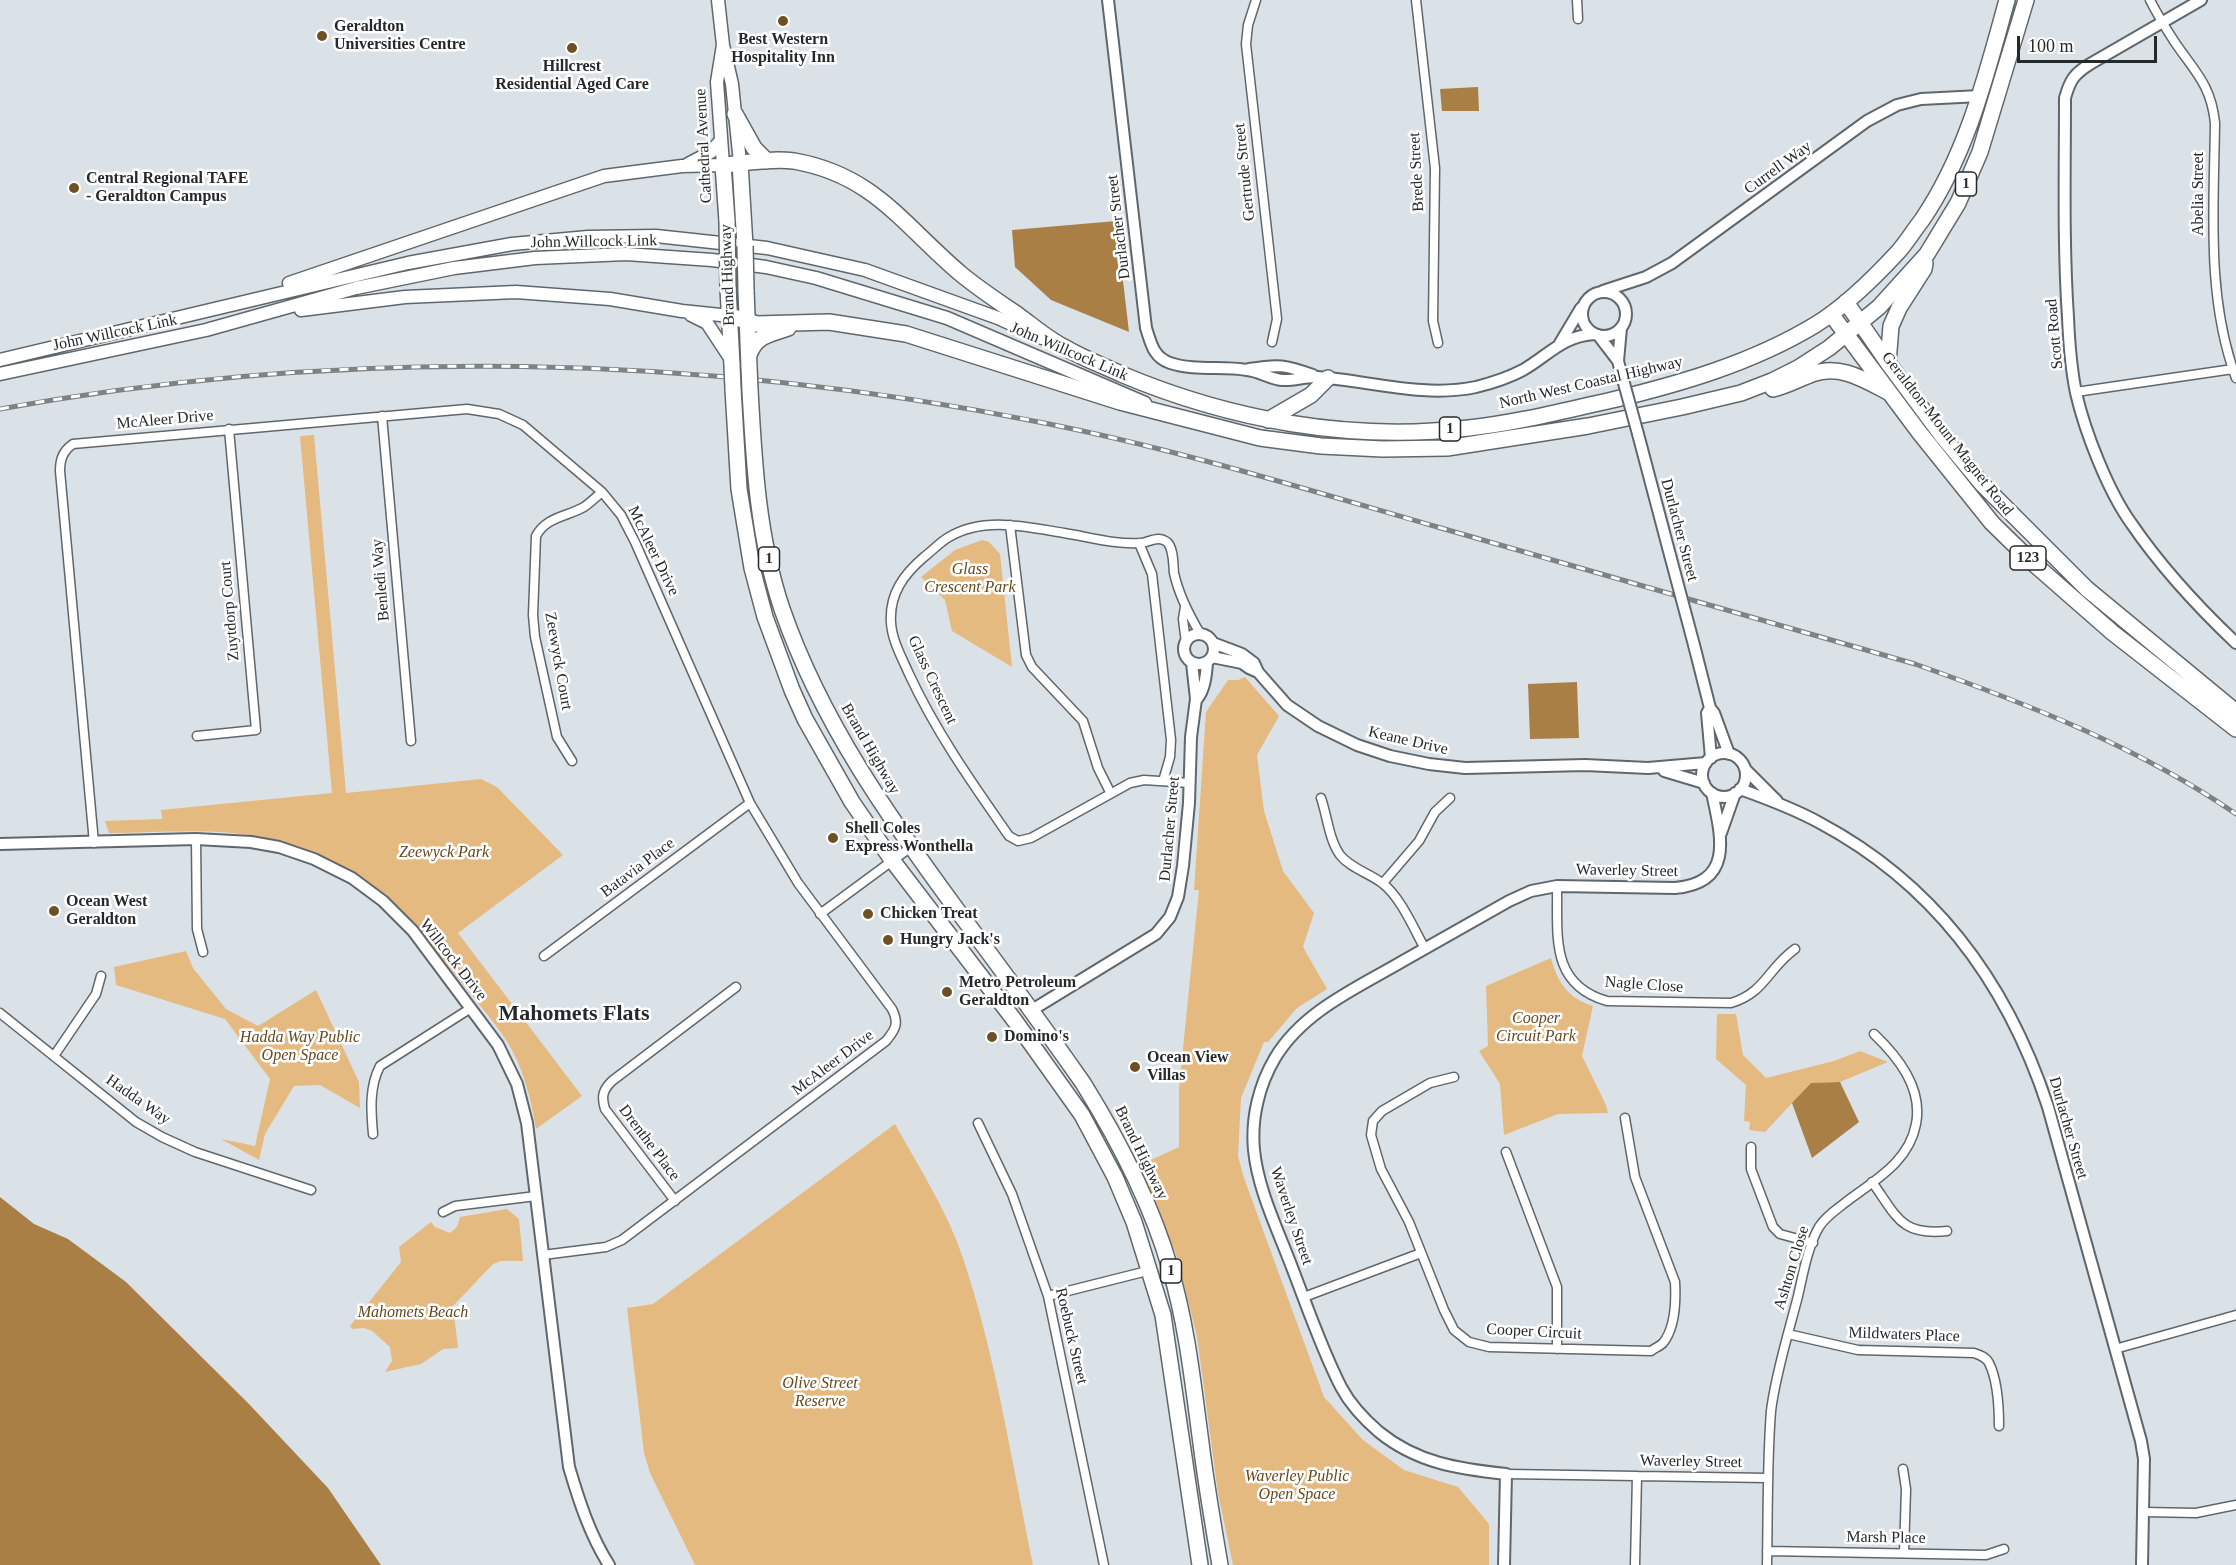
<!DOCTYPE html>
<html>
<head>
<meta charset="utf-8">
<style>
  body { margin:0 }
  #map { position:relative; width:2236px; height:1565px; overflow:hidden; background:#dae2e7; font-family:"Times New Roman",serif }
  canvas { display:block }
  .scale { position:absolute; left:2017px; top:36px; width:140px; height:27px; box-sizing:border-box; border:3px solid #26292a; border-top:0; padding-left:8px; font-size:18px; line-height:21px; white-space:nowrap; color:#26292a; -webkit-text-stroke:4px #fff; paint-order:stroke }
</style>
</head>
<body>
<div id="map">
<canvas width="2236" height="1565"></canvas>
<div class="scale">100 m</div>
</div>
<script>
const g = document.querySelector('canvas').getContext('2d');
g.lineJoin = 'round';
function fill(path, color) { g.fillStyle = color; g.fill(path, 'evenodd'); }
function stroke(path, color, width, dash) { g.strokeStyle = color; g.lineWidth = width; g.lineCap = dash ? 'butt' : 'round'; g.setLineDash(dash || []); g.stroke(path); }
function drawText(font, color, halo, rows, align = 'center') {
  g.font = font + ' "Times New Roman",serif'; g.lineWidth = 5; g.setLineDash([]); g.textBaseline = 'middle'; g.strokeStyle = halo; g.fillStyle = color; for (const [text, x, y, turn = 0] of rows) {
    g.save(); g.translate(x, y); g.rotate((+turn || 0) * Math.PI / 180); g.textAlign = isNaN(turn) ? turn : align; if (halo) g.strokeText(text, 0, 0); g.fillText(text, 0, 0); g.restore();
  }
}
fill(new Path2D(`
  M314,435L346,793L481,779L497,787L563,855L458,933L582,1096L536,1129C531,1099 524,1070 508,1043C492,1018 471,995 452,971C437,953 423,932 406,915C371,880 312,848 263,838C214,827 160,833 109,833L105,821L162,819L161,810L332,793L300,436Z
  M982,540L989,542L1000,554L1012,667L952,631L945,600L921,577L955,550Z
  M1245,677L1279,716L1257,755L1264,811L1283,871L1314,913L1303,947L1327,989L1297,1008L1268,1042H1264L1241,1098L1238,1156L1244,1178L1324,1397L1363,1440L1404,1470L1458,1487L1489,1524V1565H1233L1218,1493L1197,1336L1176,1254L1138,1166L1179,1147V1088L1199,890H1194L1206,712L1228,680H1238Z
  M186,951L193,968L226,1009L258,1026L316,990L359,1082L360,1108L320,1085L294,1086L265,1134L259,1160L221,1139L255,1146L270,1079L225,1019L116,985L114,967Z
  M1551,958C1557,981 1568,999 1593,1006L1582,1056L1606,1105L1608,1113L1558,1114L1504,1135L1500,1084L1479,1051L1488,1046L1486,986Z
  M1717,1014H1736L1743,1055L1766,1078L1834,1061L1860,1051L1888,1062L1840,1082L1811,1083L1765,1132L1749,1130L1750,1122L1744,1121L1746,1085L1716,1059Z
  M895,1124C919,1167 947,1211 963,1258C996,1357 1012,1463 1033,1565H695L650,1473L644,1453L627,1308L653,1304Z
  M507,1209L519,1219L523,1261H501L493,1264L453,1306L458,1348L443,1349L421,1364L385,1372L392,1361L390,1347L372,1331L364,1328L352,1329L350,1326L401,1262L399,1247L431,1222L435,1227L450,1233L457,1227L460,1217Z`), '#e5ba81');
fill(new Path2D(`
  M1478,87L1479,111H1442L1440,89Z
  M1116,221L1129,332L1051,300L1015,267L1012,230Z
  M1577,682L1579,738L1530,739L1528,684Z
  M1840,1082L1859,1122L1812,1158L1792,1103L1811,1083Z
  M0,1197L34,1224L68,1239L126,1282L248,1403L328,1488L381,1565H0Z`), '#a97f46');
const street = new Path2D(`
  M1256,0L1248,25L1246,44L1277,319L1272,342
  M1416,0L1435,168L1433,321L1438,343
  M1577,0L1578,19
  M2150,0C2157,14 2165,27 2174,41C2194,71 2211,84 2215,123C2214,208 2206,297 2236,378
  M2076,392L2233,369
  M382,416L411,741
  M1010,525L1026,655L1032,667L1083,721L1098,768L1110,792
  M1139,543L1152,574L1171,740L1170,757L1163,781
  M1185,607L1183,619L1186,643
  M197,736L256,730L229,429
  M572,761L557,737L535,637L533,615L536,536C546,517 566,517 584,507C590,503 596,497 602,492
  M1190,783L1144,780L1130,783L1031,838L1018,841L1009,836C972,783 936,732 909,674C902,658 892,640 891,623C889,594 904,574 924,557C932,551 940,542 949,537C984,516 1027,527 1064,533C1089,537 1116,545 1141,543C1150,542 1158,535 1167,542C1174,549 1173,564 1174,573C1179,596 1189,615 1201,635
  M1321,798C1327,815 1329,840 1340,855C1350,868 1369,873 1382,883C1400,896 1414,929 1425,949
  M196,839L197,929L203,952
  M94,843L60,471C60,459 63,451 73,444L467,409L499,414L523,425L602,492L621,515L635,542L750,803L798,883L892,1009C899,1023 896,1029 886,1041L622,1240L606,1247L543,1255
  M1383,883L1419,841L1435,812L1450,798
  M1557,886C1558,935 1549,984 1607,1001L1731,1003C1765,993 1768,968 1795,949
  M820,914L911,847
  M544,956L750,803
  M0,1013L136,1122L162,1137L195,1152L311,1190
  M54,1056L96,994L101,976
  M1454,1077L1430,1083L1382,1111L1373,1121L1371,1135L1381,1169L1409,1222L1444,1310L1454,1330L1469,1342L1489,1347L1651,1351C1655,1348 1660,1346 1663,1343C1675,1328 1676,1300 1675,1282L1635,1177L1625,1118
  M978,1123L1012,1194L1048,1296L1104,1565
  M373,1134C371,1111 369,1087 380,1066L471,1008
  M1751,1147V1169L1773,1227L1780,1234L1813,1243
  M1506,1152L1557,1287V1349
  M1872,1182C1897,1216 1900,1236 1947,1231
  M675,1201L605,1109C601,1096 603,1090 612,1081L736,987
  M443,1212L455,1206L536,1196
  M1048,1296L1151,1270
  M1304,1297L1421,1253
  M1788,1334L1858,1350L1974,1353C1980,1355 1986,1357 1989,1363C1998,1381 1999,1407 1999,1426
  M2115,1349L2236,1315
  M1903,1469L1906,1489L1904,1553
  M1506,1474L1768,1478
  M2144,1512L2196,1513L2236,1505
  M1767,1551L1986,1555L2004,1549
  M1635,1565L1637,1476
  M1767,1565C1768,1514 1767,1462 1771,1411C1775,1376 1789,1331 1798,1296C1803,1274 1808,1246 1819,1227C1826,1216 1836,1210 1846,1202C1875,1180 1909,1162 1916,1124C1923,1088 1898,1057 1874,1034`);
const secondary = new Path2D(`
  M1108,0L1146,328C1151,343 1153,357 1170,363C1194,371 1222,366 1247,370C1259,371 1270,379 1282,380C1294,381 1306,376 1318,377C1370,381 1424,398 1476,387C1492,383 1508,378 1523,370C1549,355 1562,336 1595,334
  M2201,0L2090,64C2074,74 2070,80 2065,98C2065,171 2063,244 2068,317C2069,342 2071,368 2076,393C2085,432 2108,491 2131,523C2161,567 2197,606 2236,643
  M1603,291L1646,277L1672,263L1867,121L1897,105L1921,99L1980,96
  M1582 314a22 22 0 1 1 44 0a22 22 0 1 1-44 0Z
  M1621,328L1618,361L1622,376
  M1598,335L1618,361
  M1560,343L1581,308
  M1249,369C1279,364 1285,365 1313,375
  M1638,434L1670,555
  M1184 649a15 15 0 1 1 30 0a15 15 0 1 1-30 0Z
  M1213,643L1242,654L1254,663L1258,672L1287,705L1318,726L1357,745L1390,756L1429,764L1465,768L1585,765L1648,768L1706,763
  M1694,645L1710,708L1714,713L1729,754
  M1212,657L1242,663L1249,668L1258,672
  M1197,699C1205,689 1206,675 1207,663
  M1710,708L1707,713L1711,758
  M1702 775a22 22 0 1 1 44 0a22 22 0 1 1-44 0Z
  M1745,769L1777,801
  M1664,771L1704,783
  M1740,789C1768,799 1795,809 1820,823C1936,885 2008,985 2048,1107L2141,1441L2144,1459L2142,1565
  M1721,833L1735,793
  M0,844L196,839L251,842L279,847L314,859L352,878L383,901L413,931L498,1045L517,1084L527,1123L569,1467C579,1501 590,1535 609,1565
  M1032,1010L1156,934L1170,917L1178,897L1183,866L1189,803L1191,737L1196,699L1192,663
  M1504,1565L1506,1474C1459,1469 1417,1463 1379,1432C1365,1420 1350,1404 1341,1387C1322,1350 1308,1309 1293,1270C1279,1232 1258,1191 1254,1150C1251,1118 1259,1085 1275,1058C1303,1011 1357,988 1403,961C1439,941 1474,921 1509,901L1531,891L1557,886L1675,888C1735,883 1721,835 1712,793`);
const primary = new Path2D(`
  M718,0L723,45L732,84L740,163
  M688,164L711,152L721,140
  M289,283L604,176L682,166L723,165L717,82L723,45
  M301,310L405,297L516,292L610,299L682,311L730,316
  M691,315L707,323L732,361
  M0,360L408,263L512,244L588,237L656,236L767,248L865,270L998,318L1042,338
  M0,374L206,330L356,288L454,268L535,258L626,254L712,260L766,267L816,278L947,318L1145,403`);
const highway = new Path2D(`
  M735,114L754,148L767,161
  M740,163L745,246
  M727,221L723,165C745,163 771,158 794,161C874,175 903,225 961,274C979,289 999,302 1018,315C1033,326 1048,339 1064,347C1082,358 1102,365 1121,374C1230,420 1350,442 1469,428C1516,423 1562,411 1608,401C1680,384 1752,363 1815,325C1846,306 1874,278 1898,252C1907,242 1914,230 1922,220C1967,154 1986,76 2007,0
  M728,288L732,365
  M746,290L749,367
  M1846,302L1888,363L1943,437L1982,484L2087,589L2236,712
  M1831,314L1919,432L1992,523L2033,563L2113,633L2236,729
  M730,316L757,324L829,322L906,334L1120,402L1260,438L1321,446L1383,449L1447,448L1588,426L1682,407L1741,393L1772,381L1798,368L1829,348L1879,307L1927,254L1958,203L1980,152L2026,0
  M749,355C756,335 769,335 788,328
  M1888,363L1891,326L1899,308L1924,269L1925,263
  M733,389L739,489L752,568L765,617L792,690L805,719L852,802L892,860L1015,1021L1082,1115L1115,1177L1134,1222L1163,1315L1200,1565
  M1773,389C1786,386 1799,379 1812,374C1840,364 1863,379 1888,392
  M750,390C754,464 758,538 782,609C821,722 890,819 960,914C1002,970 1043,1026 1083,1083C1119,1141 1151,1202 1170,1268C1187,1325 1193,1384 1201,1443C1206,1484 1213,1524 1220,1565
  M1268,420L1311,395L1328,378`);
stroke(street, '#60676c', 11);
stroke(secondary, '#60676c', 14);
stroke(primary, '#60676c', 15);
stroke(highway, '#60676c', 18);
stroke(street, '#fff', 8);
stroke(secondary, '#fff', 10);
stroke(primary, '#fff', 12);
stroke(highway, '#fff', 15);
const rail = new Path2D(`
  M0,409C345,346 701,354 1044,423C1176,449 1305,489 1434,526C1594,572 1754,618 1915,664C2025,703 2139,747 2236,814`);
stroke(rail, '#7d8285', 5);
stroke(rail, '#fff', 3, [9]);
const secondaryBridge = new Path2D(`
  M1622,376L1638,434
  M1670,555L1694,645`);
const highwayBridge = new Path2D(`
  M727,221L728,288
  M745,246L746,290
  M732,365L733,389
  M749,367L750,390`);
stroke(secondaryBridge, '#60676c', 14, []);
stroke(highwayBridge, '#60676c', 18, []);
stroke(secondaryBridge, '#fff', 10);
stroke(highwayBridge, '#fff', 15);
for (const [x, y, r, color] of [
  [783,21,6,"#6e5025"],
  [322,36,6,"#6e5025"],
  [572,48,6,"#6e5025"],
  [74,188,6,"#6e5025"],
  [833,838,6,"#6e5025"],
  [54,911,6,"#6e5025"],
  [868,914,6,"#6e5025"],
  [888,940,6,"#6e5025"],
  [947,992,6,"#6e5025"],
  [992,1037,6,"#6e5025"],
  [1135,1067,6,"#6e5025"]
]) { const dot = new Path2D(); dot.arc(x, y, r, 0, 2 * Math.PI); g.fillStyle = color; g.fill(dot); stroke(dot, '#fff', 2); }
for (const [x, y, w] of [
  [1966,184,21],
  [1450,429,21],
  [2028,558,36],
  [769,559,21],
  [1171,1271,21]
]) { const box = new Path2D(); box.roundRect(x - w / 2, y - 12, w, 24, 4.5); g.fillStyle = '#fff'; g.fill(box); stroke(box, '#26292a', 1.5); }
drawText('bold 15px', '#26292a', null, [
  ["1",1966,184],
  ["1",1450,429],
  ["123",2028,558],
  ["1",769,559],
  ["1",1171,1271]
]);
drawText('bold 16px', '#26292a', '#fff', [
  ["Geraldton",334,27],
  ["Universities Centre",334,45],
  ["Best Western",783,40,"center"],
  ["Hospitality Inn",783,58,"center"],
  ["Hillcrest",572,67,"center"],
  ["Residential Aged Care",572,85,"center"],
  ["Central Regional TAFE",86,179],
  ["- Geraldton Campus",86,197],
  ["Shell Coles",845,829],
  ["Express Wonthella",845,847],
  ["Ocean West",66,902],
  ["Geraldton",66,920],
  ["Chicken Treat",880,914],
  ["Hungry Jack's",900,940],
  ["Metro Petroleum",959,983],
  ["Geraldton",959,1001],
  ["Domino's",1004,1037],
  ["Ocean View",1147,1058],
  ["Villas",1147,1076]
], 'left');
drawText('16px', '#26292a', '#fff', [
  ["Cathedral Avenue",704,146,-93],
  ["Currell Way",1778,168,-36],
  ["Gertrude Street",1245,172,-96],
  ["Brede Street",1417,172,-93],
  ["Abelia Street",2199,194,-90],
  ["Durlacher Street",1119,227,-97],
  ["John Willcock Link",594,242,-1],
  ["Brand Highway",728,275,-92],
  ["John Willcock Link",115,333,-12],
  ["Scott Road",2055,334,-95],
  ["John Willcock Link",1069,352,23],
  ["North West Coastal Highway",1591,383,-13],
  ["McAleer Drive",165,420,-5],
  ["Geraldton-Mount Magnet Road",1947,434,52],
  ["Durlacher Street",1679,530,75],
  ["McAleer Drive",653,551,64],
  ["Benledi Way",381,580,-95],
  ["Zuytdorp Court",230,611,-95],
  ["Zeewyck Court",558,661,80],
  ["Glass Crescent",932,680,65],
  ["Keane Drive",1408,741,13],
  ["Brand Highway",870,749,60],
  ["Durlacher Street",1170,829,-85],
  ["Batavia Place",638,868,-37],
  ["Waverley Street",1627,871,1],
  ["Willcock Drive",453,960,52],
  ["Nagle Close",1644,985,4],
  ["McAleer Drive",833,1063,-37],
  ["Hadda Way",138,1100,35],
  ["Durlacher Street",2068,1128,74],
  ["Drenthe Place",649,1143,53],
  ["Brand Highway",1141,1153,64],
  ["Waverley Street",1291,1216,71],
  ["Ashton Close",1792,1268,-73],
  ["Cooper Circuit",1534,1332,3],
  ["Mildwaters Place",1904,1335,2],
  ["Roebuck Street",1071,1336,77],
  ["Waverley Street",1691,1462,1],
  ["Marsh Place",1886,1538,1]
]);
drawText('italic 16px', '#66481c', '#fff', [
  ["Glass",970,570],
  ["Crescent Park",970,588],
  ["Zeewyck Park",444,853],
  ["Cooper",1536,1019],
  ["Circuit Park",1536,1037],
  ["Hadda Way Public",300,1038],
  ["Open Space",300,1056],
  ["Mahomets Beach",413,1313],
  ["Olive Street",820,1384],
  ["Reserve",820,1402],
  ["Waverley Public",1297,1477],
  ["Open Space",1297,1495]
]);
drawText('bold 22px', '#26292a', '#fff', [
  ["Mahomets Flats",574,1014]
]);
</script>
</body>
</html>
